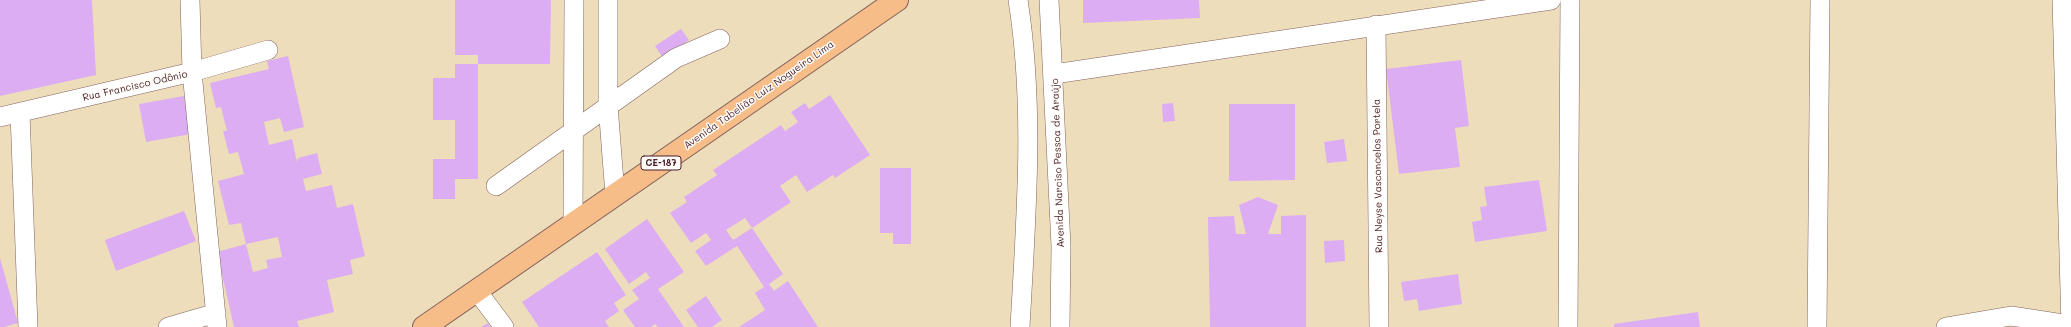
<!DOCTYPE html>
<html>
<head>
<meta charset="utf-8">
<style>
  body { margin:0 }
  canvas { display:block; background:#edddbb }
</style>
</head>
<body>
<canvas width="2071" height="327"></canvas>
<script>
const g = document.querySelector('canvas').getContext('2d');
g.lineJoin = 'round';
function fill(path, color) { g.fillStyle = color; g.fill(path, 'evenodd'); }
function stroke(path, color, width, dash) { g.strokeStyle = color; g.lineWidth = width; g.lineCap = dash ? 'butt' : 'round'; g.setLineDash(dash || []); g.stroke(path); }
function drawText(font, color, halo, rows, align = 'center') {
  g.font = font + ' Mali,sans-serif'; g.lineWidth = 3; g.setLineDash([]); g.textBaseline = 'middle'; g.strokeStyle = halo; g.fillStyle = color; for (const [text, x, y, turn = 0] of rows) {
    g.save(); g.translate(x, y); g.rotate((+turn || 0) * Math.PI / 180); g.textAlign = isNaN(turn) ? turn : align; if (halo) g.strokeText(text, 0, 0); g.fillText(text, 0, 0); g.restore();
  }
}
fill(new Path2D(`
  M0,0H92L96,75L0,96Z
  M455,0H551L550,64H478V55H455Z
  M1083,0H1199L1200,18L1083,23Z
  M681,29L689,40L663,58L655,46Z
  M288,56L304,127L284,132L280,118L264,122L269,145L292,139L297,162L298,158L317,153L322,174L303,179L306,191L332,185L337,208L353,204L365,256L350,260L353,274L327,280L334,312L297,321L299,327H234L217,252L246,244L241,223L229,225L218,181L244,174L238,152L229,154L223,131H227L221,107L216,108L210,83L269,69L267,61ZM278,237L282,257L266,260L268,268L253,272L246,244Z
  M1461,60L1469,126L1455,128L1460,167L1399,174L1386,69Z
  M455,64H478V179H455V199H433V159H455V120H433V78H455Z
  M830,95L870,155L835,178L833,175L807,192L796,175L780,186L791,202L752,228L783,274L769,284L774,291L788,281L818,327H739L765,310L755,293L764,287L737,246L706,266L695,251L711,240L706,233L691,243L670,213L687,202L684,197L717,175L713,170L781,125L785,131L798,122L791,112L805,103L809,109ZM745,218L752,228L733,240L726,230Z
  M184,96L191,134L146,142L139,104Z
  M1173,103L1175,121L1163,122L1162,104Z
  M1229,104H1295V180L1229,181Z
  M1344,139L1347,161L1327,163L1324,142Z
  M880,168H911V244H893V233H880Z
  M1539,180L1547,231L1475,242L1472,222L1482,220L1480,207L1487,206L1484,187Z
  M1258,197L1278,205L1268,234H1281V216L1306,215V327H1210L1208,217L1234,216L1236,234H1246L1239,205Z
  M184,211L196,241L116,271L105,240Z
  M647,219L684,272L658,289L684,327H658L655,324L651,327H635L623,310L639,299L632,290L650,278L646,272L629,284L605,249Z
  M1344,240L1345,261L1325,263L1324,241Z
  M597,252L626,295L614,303L619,311L605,321L609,327H539L522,302Z
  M0,258L18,323L4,327H0Z
  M1458,274L1462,304L1419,311L1417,299L1404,301L1401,282Z
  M706,296L722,320L712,327H698L686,310Z
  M1698,312L1700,327H1614V324Z
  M488,323L490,327H481Z`), '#ddadf3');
const minor = new Path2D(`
  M190,0L192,72L217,327
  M608,0V105L615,195
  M1018,0C1035,108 1026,218 1020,327
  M1049,0L1061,246L1060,327
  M2062,0L2071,327
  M1376,25L1379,327
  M1054,74L1551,0
  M20,113L28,327
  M0,117L192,72L268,50
  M496,186L676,58L720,39
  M573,224L574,0
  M477,291L504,327
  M168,327L216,313
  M1568,327L1570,0
  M1817,327L1820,0
  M1946,327L2011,316L2070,325`);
const trunk = new Path2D(`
  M424,327L897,0`);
stroke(minor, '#83625d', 20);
stroke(trunk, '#83625d', 24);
stroke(minor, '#fff', 19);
stroke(trunk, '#f7bd88', 22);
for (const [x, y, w] of [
  [661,163,40]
]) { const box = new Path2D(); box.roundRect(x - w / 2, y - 7, w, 14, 3); g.fillStyle = '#fdfcf7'; g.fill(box); stroke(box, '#4a1f2b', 1); }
drawText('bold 9px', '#4a1f2b', null, [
  ["CE-187",661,163]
]);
drawText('10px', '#4a1f2b', '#fdfcf7', [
  ["Rua Francisco Odônio",135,86,-13],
  ["Avenida Tabelião Luiz Nogueira Lima",759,95,-35],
  ["Avenida Narciso Pessoa de Araújo",1058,163,-92],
  ["Rua Neyse Vasconcelos Portela",1378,176,-91]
]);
</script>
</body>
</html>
